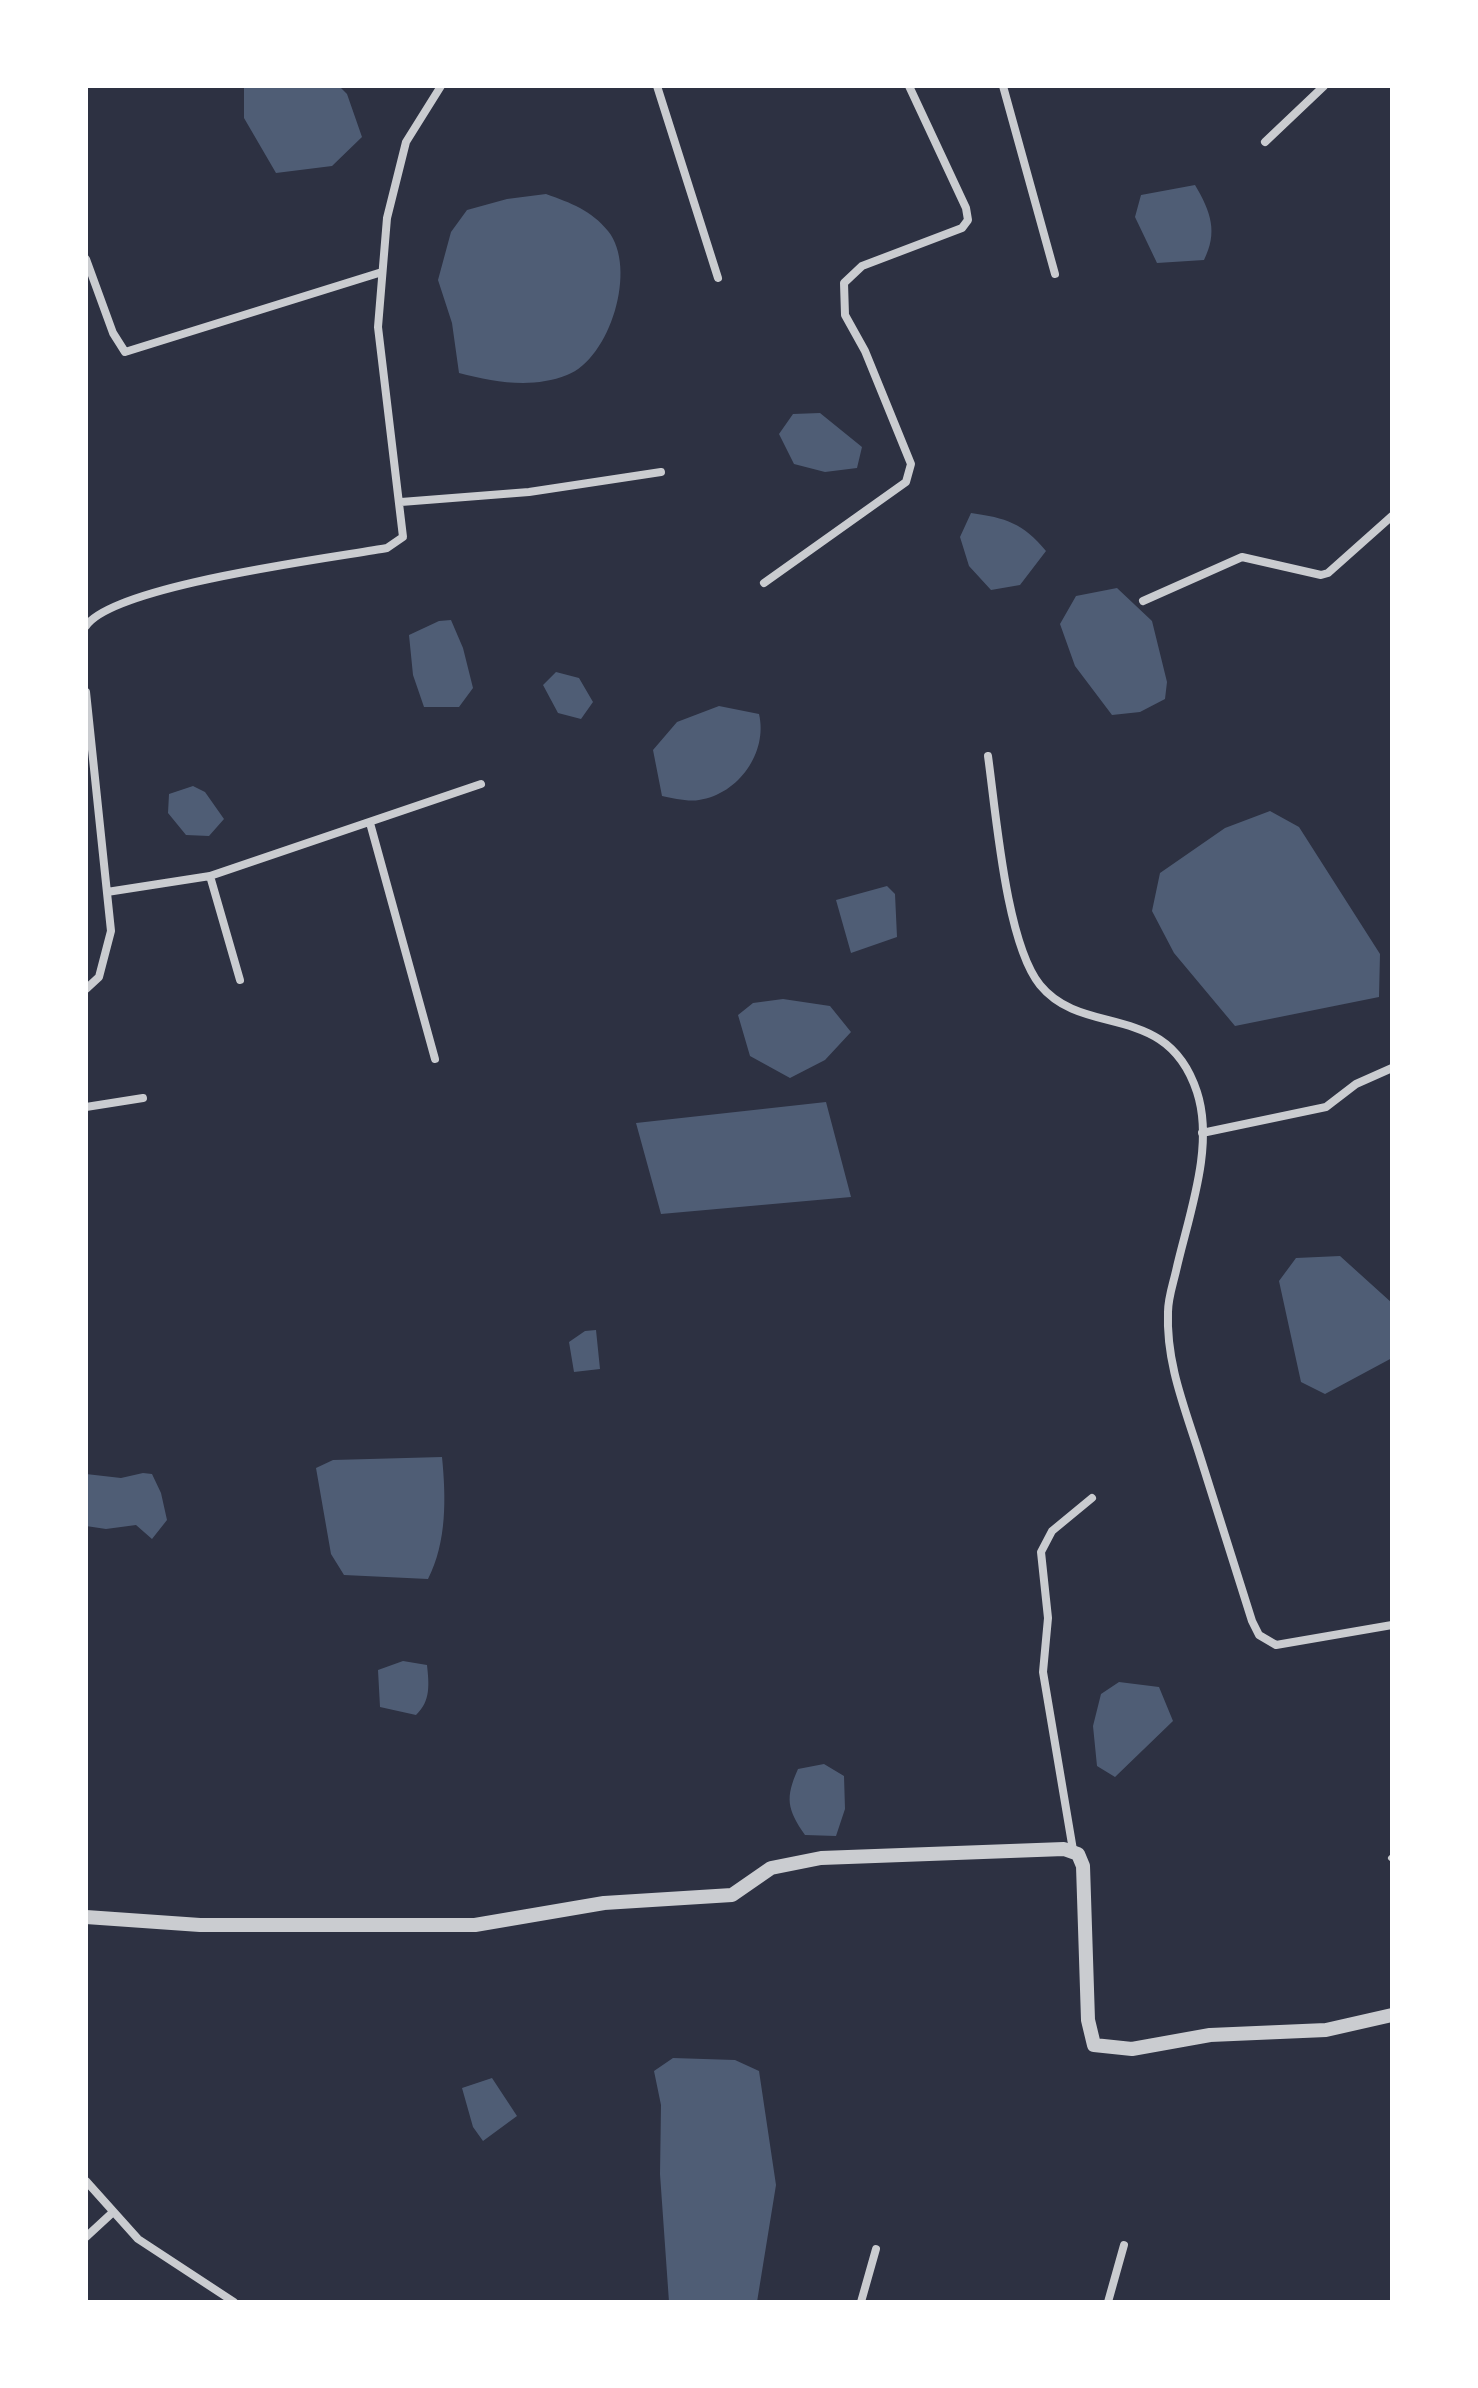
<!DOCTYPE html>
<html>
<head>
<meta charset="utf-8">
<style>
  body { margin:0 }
  #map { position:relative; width:1478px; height:2388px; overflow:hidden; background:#2d3142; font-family:Overpass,sans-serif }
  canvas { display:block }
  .frame { position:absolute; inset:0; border:88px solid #fff; pointer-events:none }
</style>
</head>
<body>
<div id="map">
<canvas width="1478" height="2388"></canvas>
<div class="frame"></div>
</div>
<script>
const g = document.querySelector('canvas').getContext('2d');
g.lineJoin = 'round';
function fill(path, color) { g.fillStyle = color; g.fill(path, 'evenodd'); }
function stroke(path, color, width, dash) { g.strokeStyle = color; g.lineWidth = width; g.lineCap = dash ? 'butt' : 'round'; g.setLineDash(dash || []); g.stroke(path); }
fill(new Path2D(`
  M244,86H339L347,94L362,137L332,166L276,173L244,118Z
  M1195,185C1211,212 1218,232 1204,260L1157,263L1135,217L1141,195Z
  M546,194C571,203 591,210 608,231C638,268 610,359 567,375C532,389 494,382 459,373L452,323L438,280L451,232L467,210L507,199Z
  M820,413L862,447L857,468L825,472L794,464L779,434L793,414Z
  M971,513C1006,518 1023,523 1046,551L1020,585L991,590L969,566L960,537Z
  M1117,588L1152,621L1167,682L1165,699L1140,712L1112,715L1075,666L1060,624L1076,596Z
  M451,620L463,648L473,688L459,707H424L413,675L409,635L439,621Z
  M556,672L579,678L593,702L581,719L558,713L543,685Z
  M719,706L759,714C768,752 739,794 699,800C688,802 673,798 662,796L653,750L677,722Z
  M193,786L205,792L224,819L209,836L186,835L168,813L169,794Z
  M1270,811L1299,827L1380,954L1379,997L1235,1026L1174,953L1152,911L1160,873L1225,828Z
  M887,886L895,894L897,937L851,953L836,900Z
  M783,999L830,1006L851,1032L825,1060L790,1078L750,1056L738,1015L753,1003Z
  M826,1102L851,1197L661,1214L636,1123Z
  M1340,1256L1392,1303V1358L1325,1394L1301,1382L1279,1281L1296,1258Z
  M596,1330L600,1369L574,1372L569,1342L585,1331Z
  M442,1457C446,1497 447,1542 428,1579L344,1575L331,1554L316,1468L333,1460Z
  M143,1473L152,1474L161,1493L167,1520L152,1539L136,1525L106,1529L86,1526V1474L121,1478Z
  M403,1661L427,1665C429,1684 431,1701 416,1715L380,1707L378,1670Z
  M1119,1682L1159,1687L1173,1721L1115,1777L1097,1766L1093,1726L1101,1694Z
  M824,1764L844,1776L845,1809L836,1836L805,1835C787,1809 785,1798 798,1769Z
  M673,2058L735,2060L759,2071L776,2185L757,2302H669L660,2174L661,2105L654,2071Z
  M492,2078L517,2116L483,2141L473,2127L462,2088Z`), '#4f5d75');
stroke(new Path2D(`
  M1391,1858L1392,1859`), '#caccd0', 6);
stroke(new Path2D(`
  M657,86L718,278
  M1003,86L1055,274
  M1265,142L1324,86
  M86,259L113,333L125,352L382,272
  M401,502L529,492L661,472
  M764,583L906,482L911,464L865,351L845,315L844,283L862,266L962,228L968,220L966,208L909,86
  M1143,601L1242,557L1321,575L1328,573L1392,516
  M86,626C114,585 331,558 387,548L403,537L378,327L387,218L406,142L441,86
  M86,692L111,931L99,977L86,989
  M988,756C996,813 1006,943 1040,985C1084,1039 1167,1000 1197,1092C1215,1147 1188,1217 1176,1271C1173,1284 1168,1298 1168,1312C1166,1362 1184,1406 1199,1453C1217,1509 1234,1565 1252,1621L1259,1635L1276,1645L1392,1625
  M370,823L435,1059
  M210,876L240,980
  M107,892L210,876L481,784
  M86,1107L143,1098
  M1202,1133L1326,1107L1356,1084L1392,1068
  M1073,1850L1043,1672L1048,1618L1041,1552L1052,1531L1092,1498
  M86,2181L138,2239L234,2302
  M86,2237L112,2213
  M861,2302L876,2249
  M1108,2302L1124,2245`), '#caccd0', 8);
stroke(new Path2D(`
  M86,1917L200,1925H475L604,1903L732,1895L771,1868L821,1858L1064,1849L1078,1854L1083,1866L1088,2020L1094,2045L1132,2049L1210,2035L1326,2030L1392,2015`), '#caccd0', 14);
</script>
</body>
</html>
